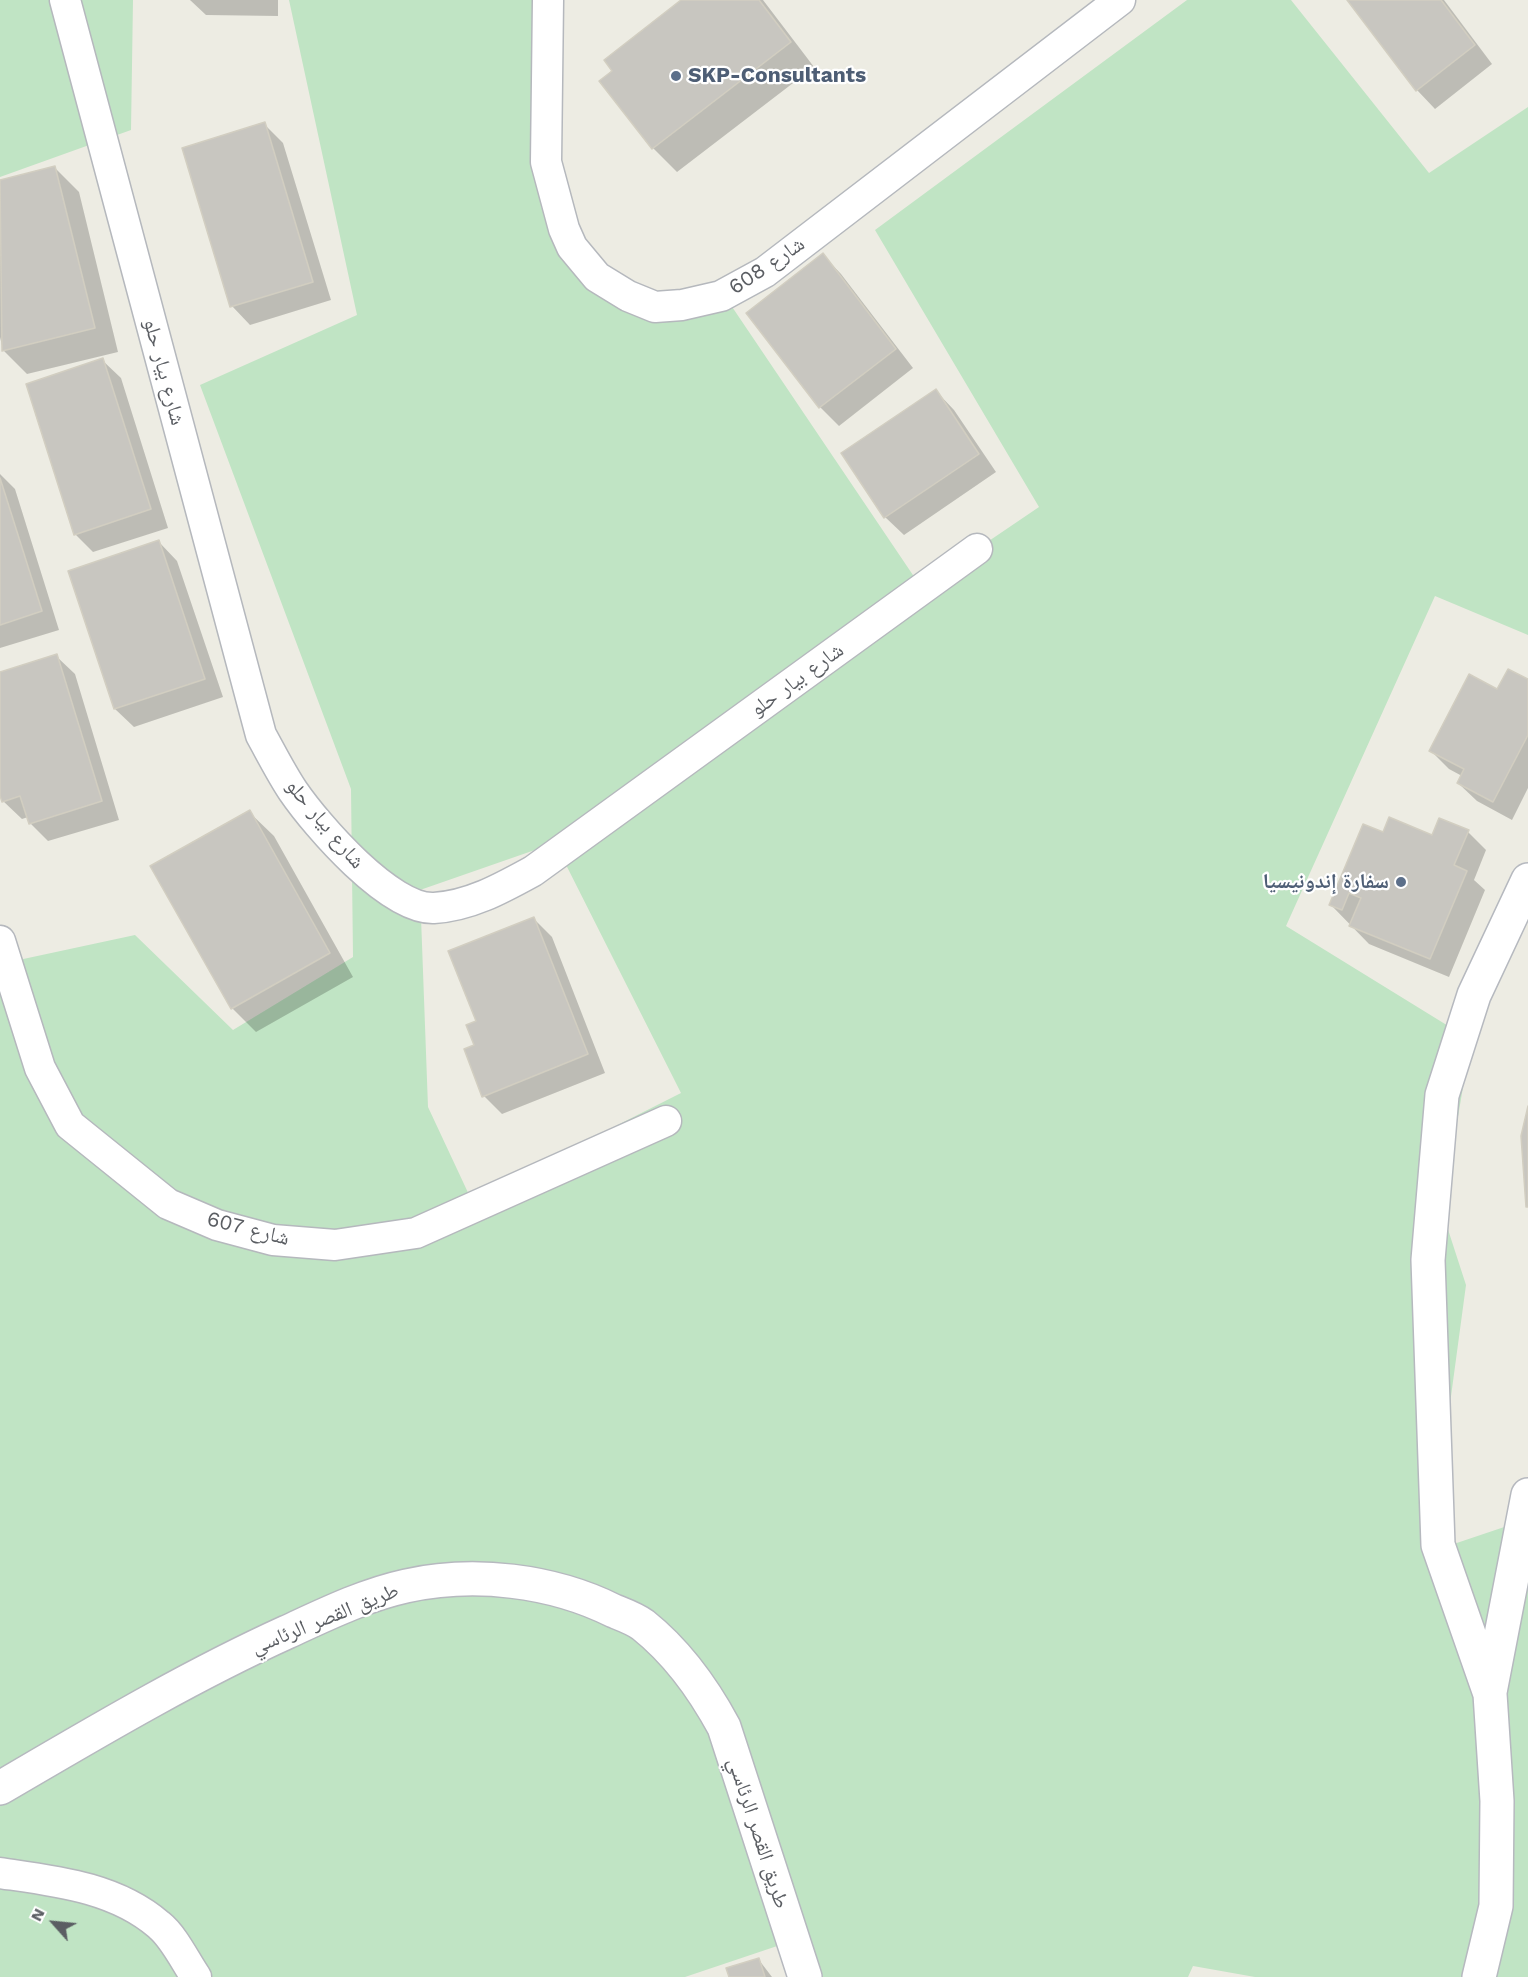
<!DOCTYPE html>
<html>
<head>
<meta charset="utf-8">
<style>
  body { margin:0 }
  #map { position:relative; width:1528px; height:1977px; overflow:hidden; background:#edece3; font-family:"Work Sans",sans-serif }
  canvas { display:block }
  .north { position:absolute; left:24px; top:1893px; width:60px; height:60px; -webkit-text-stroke:4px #fff; paint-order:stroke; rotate:297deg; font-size:16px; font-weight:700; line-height:24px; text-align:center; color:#5b5e63 }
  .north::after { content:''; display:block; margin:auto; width:21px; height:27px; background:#5b5e63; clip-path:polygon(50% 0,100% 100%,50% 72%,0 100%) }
</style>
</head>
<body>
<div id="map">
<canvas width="1528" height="1977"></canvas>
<div class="north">N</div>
</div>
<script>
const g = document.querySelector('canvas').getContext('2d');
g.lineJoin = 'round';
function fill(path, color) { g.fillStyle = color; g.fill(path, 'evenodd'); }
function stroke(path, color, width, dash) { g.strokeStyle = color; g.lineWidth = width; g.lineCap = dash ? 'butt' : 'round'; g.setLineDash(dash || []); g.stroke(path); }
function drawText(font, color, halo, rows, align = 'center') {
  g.font = font + ' "Work Sans","Noto Naskh Arabic",sans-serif'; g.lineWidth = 4.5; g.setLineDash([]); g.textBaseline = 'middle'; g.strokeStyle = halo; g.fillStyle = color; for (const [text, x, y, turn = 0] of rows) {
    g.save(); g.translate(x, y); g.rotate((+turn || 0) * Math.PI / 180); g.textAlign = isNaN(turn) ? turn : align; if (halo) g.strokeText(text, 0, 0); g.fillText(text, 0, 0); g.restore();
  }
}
fill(new Path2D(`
  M0,0H133L131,130L0,177Z
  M289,0H552L541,207L555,231L642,291L667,294L718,286L921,587L1039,507L875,230L1187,0H1291L1429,173L1528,107V635L1435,596L1286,926L1471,1040L1442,1211L1466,1285L1430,1552L1528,1519V1977H1255L1193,1966L1188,1977H817L804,1937L685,1977H0V964L135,935L233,1030L353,957L351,789L200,385L357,315ZM555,843L681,1093L471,1199L428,1107L420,890Z`), '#c0e4c4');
fill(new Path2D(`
  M190,0H278V16L206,15Z
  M684,0H763L814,67L677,172L653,148L601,81Z
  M1349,0H1444L1492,64L1435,109L1417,90Z
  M264,124L283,143L331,300L250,325L232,306Z
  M55,168L79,192L118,352L27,374L3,350L0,337V182Z
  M823,255L841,274L913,368L839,426L820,407L748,313Z
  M102,360L121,378L168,528L93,552L75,534Z
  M936,391L954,410L996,472L904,535L885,517Z
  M0,474L15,489L59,630L0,648Z
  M159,542L177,561L223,697L134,727L115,709L70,572Z
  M56,656L75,674L119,820L48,841L30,823L28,817L22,819L3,801L0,790V673Z
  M1528,681V788L1512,820L1477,801L1458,783L1462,776L1449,769L1431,751L1498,691Z
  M249,812L274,836L353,977L256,1032L232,1008Z
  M1468,832L1486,850L1474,880L1485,890L1449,977L1369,944L1331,905L1383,834L1433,837Z
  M533,918L552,937L605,1073L502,1114L484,1096L476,1046Z
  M759,1960L772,1977H730Z`), '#0003');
const building = new Path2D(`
  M681,0H759L791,42L652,149L599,81L612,71L604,60Z
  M1347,0H1441L1475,45L1416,91Z
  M265,122L313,282L230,307L182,148Z
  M55,166L95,328L2,351L0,180Z
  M823,253L896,349L819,408L746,313Z
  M103,358L151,509L74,535L26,384Z
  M936,389L979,454L884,518L841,453Z
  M0,478L42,611L0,625Z
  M159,540L205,679L114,709L68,571Z
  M57,654L102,801L29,824L20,796L2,802L0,796V672Z
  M1508,669L1528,679V735L1493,802L1457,783L1464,769L1429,751L1469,674L1497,689Z
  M250,810L330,953L231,1009L150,866Z
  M1389,817L1432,835L1439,818L1469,830L1454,865L1467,871L1430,959L1349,926L1361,898L1349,893L1342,910L1329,905L1363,824L1383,832Z
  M534,917L588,1054L482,1097L464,1049L474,1045L466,1025L476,1021L448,951Z
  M1528,1106V1207H1526L1521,1136Z
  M759,1958L765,1977H729L726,1968Z`);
fill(building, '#c8c6c0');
stroke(building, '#d2cec1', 1.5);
const street = new Path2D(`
  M65,0L261,735C271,753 281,773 293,791C317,826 390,910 434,908C470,906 502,888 533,871L977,549
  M548,0L546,162L564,229L572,247L597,277L628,296L655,307L682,305L721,296L765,272L1120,0
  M0,941L40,1068L70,1125L168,1204L217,1225L273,1240L335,1245L416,1233L666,1121
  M0,1873C55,1881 115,1887 159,1925C174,1937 185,1961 196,1977`);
const secondary = new Path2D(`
  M1490,1692L1528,1495
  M0,1788C94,1733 188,1677 287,1632C326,1614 365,1595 406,1586C474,1571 552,1580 614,1611C624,1615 635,1619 643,1625C678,1653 703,1688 724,1727L805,1977
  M1479,1977L1496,1906L1497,1801L1490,1694L1438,1545L1428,1260L1442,1095L1474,995L1528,880`);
stroke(street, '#b5b8bd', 33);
stroke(secondary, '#b6b9bf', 36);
stroke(street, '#fff', 30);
stroke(secondary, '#fff', 33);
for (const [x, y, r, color] of [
  [676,76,6,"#5c6f8a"],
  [1401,882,6,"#5c6f8a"]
]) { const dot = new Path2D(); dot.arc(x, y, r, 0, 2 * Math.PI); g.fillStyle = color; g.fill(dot); stroke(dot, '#fff', 2); }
drawText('bold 21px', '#4e5e75', '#fff', [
  ["SKP-Consultants",688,76],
  ["سفارة إندونيسيا",1389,882,"right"]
], 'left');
drawText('21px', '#5b5e63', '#fff', [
  ["شارع 608",767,266,-34],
  ["شارع بيار حلو",164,372,75],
  ["شارع بيار حلو",797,680,-36],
  ["شارع بيار حلو",325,824,50],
  ["شارع 607",248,1229,14],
  ["طريق القصر الرئاسي",325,1619,-22],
  ["طريق القصر الرئاسي",758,1833,72]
]);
</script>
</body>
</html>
